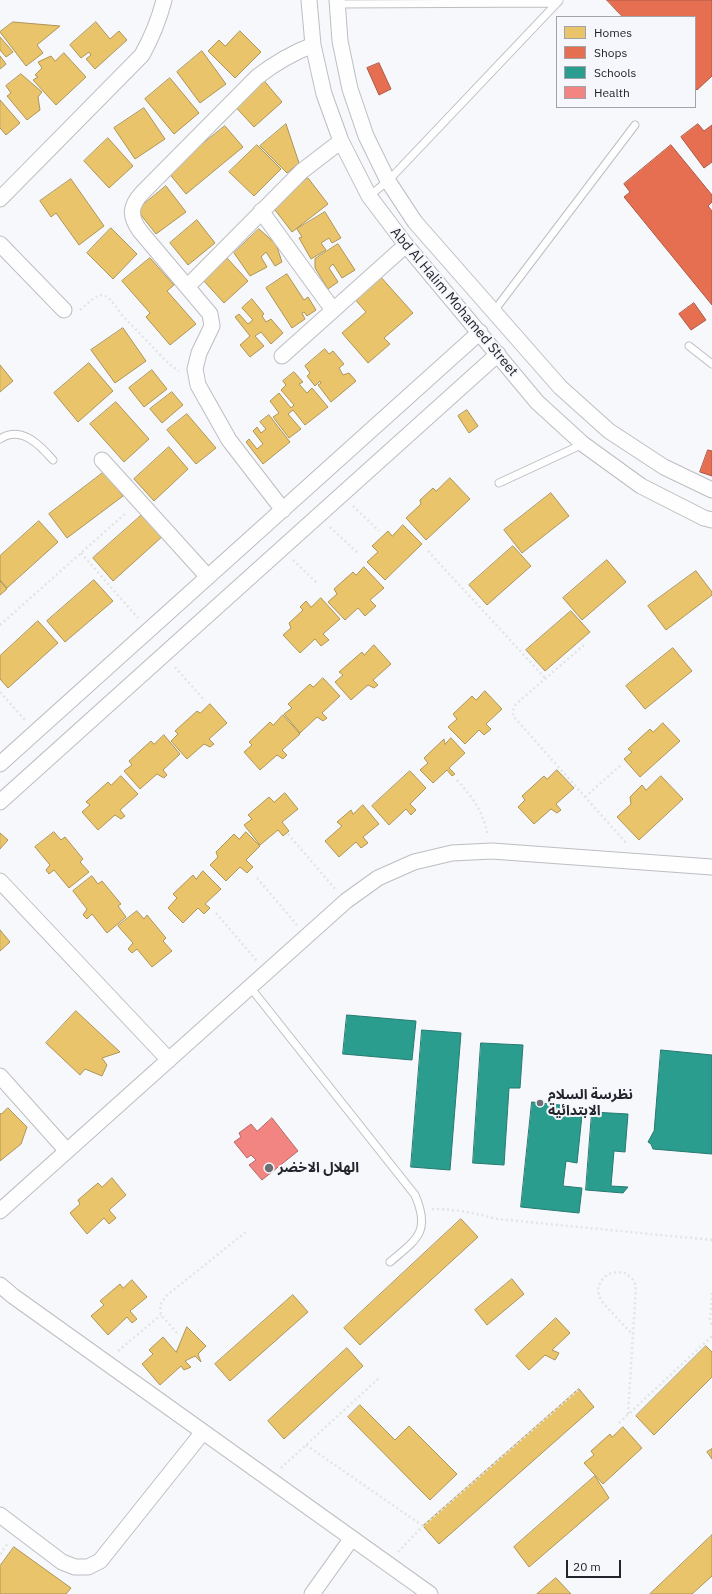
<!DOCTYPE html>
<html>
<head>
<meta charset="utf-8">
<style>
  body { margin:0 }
  #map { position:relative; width:712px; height:1594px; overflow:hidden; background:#f7f8fb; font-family:"IBM Plex Sans",sans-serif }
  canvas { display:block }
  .legend { position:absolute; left:556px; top:16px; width:140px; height:92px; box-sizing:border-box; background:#f6f7fc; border:1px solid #a1a3a9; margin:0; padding:5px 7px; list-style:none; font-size:12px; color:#22252c }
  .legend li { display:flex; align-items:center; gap:8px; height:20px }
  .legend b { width:20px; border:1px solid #a1a3a9 }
  .scale { position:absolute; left:566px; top:1560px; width:55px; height:18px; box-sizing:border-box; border:2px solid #22252c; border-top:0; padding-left:5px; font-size:12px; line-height:14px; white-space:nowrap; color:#22252c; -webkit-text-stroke:3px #f6f7fc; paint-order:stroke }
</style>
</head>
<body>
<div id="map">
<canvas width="712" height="1594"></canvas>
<ul class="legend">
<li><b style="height:11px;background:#e9c46a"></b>Homes</li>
<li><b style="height:11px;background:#e76f51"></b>Shops</li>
<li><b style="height:11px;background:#2a9d8f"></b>Schools</li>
<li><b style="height:11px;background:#f28482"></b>Health</li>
</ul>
<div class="scale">20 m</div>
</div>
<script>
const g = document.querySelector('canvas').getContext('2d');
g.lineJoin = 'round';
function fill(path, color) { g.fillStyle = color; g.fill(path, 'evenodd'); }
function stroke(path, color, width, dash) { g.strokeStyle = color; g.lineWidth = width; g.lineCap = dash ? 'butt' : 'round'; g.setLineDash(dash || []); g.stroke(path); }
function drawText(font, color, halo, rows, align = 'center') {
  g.font = font + ' "IBM Plex Sans","Noto Sans Arabic",sans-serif'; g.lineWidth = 4; g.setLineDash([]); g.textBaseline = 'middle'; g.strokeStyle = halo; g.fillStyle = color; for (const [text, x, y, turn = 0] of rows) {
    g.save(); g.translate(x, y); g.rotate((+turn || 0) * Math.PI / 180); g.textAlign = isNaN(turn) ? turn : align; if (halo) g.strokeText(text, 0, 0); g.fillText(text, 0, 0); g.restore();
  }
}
const homes = new Path2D(`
  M13,22L60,26L37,45L43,53L26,66L0,32Z
  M96,22L110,39L119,31L127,40L95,69L86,59L91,55L89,52L81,58L70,45Z
  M240,31L261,52L235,78L208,51L219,40L225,46Z
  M0,37L13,52L6,57L0,50Z
  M202,51L226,84L200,103L177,72Z
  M64,53L86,77L56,105L33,80L38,77L35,75L42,68L38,62L51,56L55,61Z
  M0,56L6,64L0,69Z
  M21,74L42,92L38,97L40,110L27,120L7,96L11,93L6,86Z
  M261,77L282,102L254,127L232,103Z
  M170,78L199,113L174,134L145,99Z
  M0,100L20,123L6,135L0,128Z
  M144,108L165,139L135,159L114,128Z
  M286,124L299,163L287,173L260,146Z
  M225,126L243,147L186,194L168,172Z
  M108,138L133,166L109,188L84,161Z
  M257,145L281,169L254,196L229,172Z
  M308,178L328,204L292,232L272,206Z
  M71,179L104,226L79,245L56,213L51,217L40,201Z
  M166,186L186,212L156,234L137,210Z
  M325,212L341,238L332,243L329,238L321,243L326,250L311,259L299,238L302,237L297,229Z
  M197,220L215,243L188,265L170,243Z
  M111,228L137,254L113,279L87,253Z
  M259,229L276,244L282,262L275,266L266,252L261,257L267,267L250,276L234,253Z
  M338,244L355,270L342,278L333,264L329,268L338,282L328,289L315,268V259Z
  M150,258L174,285L167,291L196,324L170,345L146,317L150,313L122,281Z
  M227,258L248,281L224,303L203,280Z
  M287,274L304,300L308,297L316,310L307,316L304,312L302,313L305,319L292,328L266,288Z
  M379,275L413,313L384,338L390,344L368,363L342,333L366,312L353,297Z
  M252,299L264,314L262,316L266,322L271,319L283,333L271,344L261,332L255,336L264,346L250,357L240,345L250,336L235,317L239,314L248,324L253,320L242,308Z
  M123,328L146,361L115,383L91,350Z
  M325,349L329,354L333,351L344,364L339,368L343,375L349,373L356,381L331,402L318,385L321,383L320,381L315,386L307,376L310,373L305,366Z
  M89,363L113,391L78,422L54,393Z
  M0,365L13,381L0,392Z
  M152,370L167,389L144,407L129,388Z
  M294,372L303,382L299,384L307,393L312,388L328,407L305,425L293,410L288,414L301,429L289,438L273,417L279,413L270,401L279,393L291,408L294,405L281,390L286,385L283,381Z
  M172,392L183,405L162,423L150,409Z
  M116,402L149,439L124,462L90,424Z
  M467,410L478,426L469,433L458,416Z
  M187,414L216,448L196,464L167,430Z
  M269,415L290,442L263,464L246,442L249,439L257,449L263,444L253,431L257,427L261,433L266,429L260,422Z
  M169,447L188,469L154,501L134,479Z
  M104,472L123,496L67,538L49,514Z
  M450,478L470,499L426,540L406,518L421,504L420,500L433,488L436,491Z
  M551,493L569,516L522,553L504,530Z
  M144,513L164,535L113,581L93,558Z
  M39,521L58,542L7,588L0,580V556Z
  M403,525L422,544L385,580L367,562L378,552L372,546L388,531L392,536Z
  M513,546L531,566L487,605L469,585Z
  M607,560L626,582L582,620L563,598Z
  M364,567L384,588L370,600L376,606L365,616L358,608L345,620L328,602L337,594L334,589L353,572L356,575Z
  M696,571L712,592V595L666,630L648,606Z
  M94,580L113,601L65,642L47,621Z
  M0,581L7,589L0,595Z
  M321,598L340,619L323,634L329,640L321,646L315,639L300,653L283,635L291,628L289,623L303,610L300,607L306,601L311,607Z
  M571,611L590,632L545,671L526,650Z
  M38,621L58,643L8,688L0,679V656Z
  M374,645L391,664L373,680L378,685L374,688L368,685L351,700L335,682L343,675L339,672L362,652L364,655Z
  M673,648L692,671L645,709L626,686Z
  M323,678L340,696L322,713L327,718L323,721L317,717L300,733L284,714L292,708L288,704L310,684L313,687Z
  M485,691L502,709L486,724L491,729L484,735L479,730L465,744L448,727L457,719L453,714L472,696L476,700Z
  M210,704L227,723L209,739L214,744L210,747L204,744L187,759L171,741L178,734L175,731L197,711L200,713Z
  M283,715L300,734L282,750L287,755L283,759L277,755L260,770L244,752L252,745L249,742L270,722L273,725Z
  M663,723L680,741L640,777L624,759L632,752L628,749L650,729L653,732Z
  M164,735L180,754L163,770L167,775L164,778L157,774L140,789L124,771L132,765L129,761L151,741L154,744Z
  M451,738L465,753L449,768L455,774L452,776L447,770L433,783L420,770L428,763L424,758L444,739L445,744Z
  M557,770L574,788L556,804L561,810L557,813L551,809L534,824L518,807L525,800L522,796L544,776L547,779Z
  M410,771L426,788L410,804L416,810L411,815L406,809L389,825L372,806Z
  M121,776L138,794L120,810L125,816L121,819L115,815L98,830L82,812L90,805L86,802L108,782L111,785Z
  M661,776L683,799L639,840L617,817L631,804L630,797L642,785L646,790Z
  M285,793L298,809L282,822L289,831L283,836L278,830L260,845L244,825L252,819L248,815L269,797L274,802Z
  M363,805L379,824L363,837L368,843L361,848L356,842L339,857L325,841L342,826L337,822L351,810L353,814Z
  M54,832L61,840L65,837L83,859L80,862L89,872L69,888L54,870L49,874L46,870L50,865L35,847Z
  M246,832L260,846L246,860L253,867L247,873L240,867L226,881L210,865L218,857L216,852L234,834L239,839Z
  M0,833L8,840L0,849Z
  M203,871L221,889L205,904L210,908L204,914L198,908L183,923L168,908L177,898L173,894L193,875L196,879Z
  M92,876L98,884L102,881L121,904L118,906L126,917L107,933L92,914L87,919L83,915L87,909L73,891Z
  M137,911L144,919L147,915L166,938L163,941L172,951L152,967L137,949L132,953L128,949L133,943L118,926Z
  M0,930L10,942L0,951Z
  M76,1011L120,1052L102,1058L107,1065L102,1076L85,1069L80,1075L46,1043Z
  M8,1108L27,1127L21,1144L0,1161V1113L1,1114Z
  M112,1178L126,1195L109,1210L116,1218L109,1224L104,1218L87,1234L70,1213L80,1204L78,1200L98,1183L102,1187Z
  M461,1219L478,1237L360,1345L344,1328Z
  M512,1279L524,1294L487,1325L475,1310Z
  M132,1280L147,1297L130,1311L137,1319L132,1323L127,1317L108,1335L91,1316L104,1305L100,1301L120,1284L123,1288Z
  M293,1295L308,1312L230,1381L215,1364Z
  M556,1318L570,1333L552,1350L559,1353L555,1360L545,1355L529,1370L516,1356Z
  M187,1327L206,1346L198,1354L201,1362L195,1356L185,1361L191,1367L184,1370L181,1366L160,1385L142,1364L153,1354L149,1350L163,1337L176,1352Z
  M706,1346L712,1352V1377L654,1435L636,1416Z
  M347,1348L363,1366L284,1439L268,1421Z
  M579,1389L594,1407L439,1544L423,1526Z
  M360,1405L395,1440L409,1426L457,1474L430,1500L348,1417Z
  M623,1427L642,1448L603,1484L584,1463L594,1455L591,1451L610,1434L612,1437Z
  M712,1449V1459L707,1452Z
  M595,1476L609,1498L529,1567L514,1547Z
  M712,1535V1576L692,1594H650Z
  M14,1547L71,1588L66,1594H0V1566Z
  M556,1578L571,1594H537Z`);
fill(homes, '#e9c46a');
stroke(homes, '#ad9457', 1);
const shops = new Path2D(`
  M607,0H712V76L697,90L695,88V17H623Z
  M379,63L391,89L379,95L367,68Z
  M698,124L704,131L712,125V162L704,168L681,137Z
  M671,145L712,195V202L708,206L712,211V305L624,197L630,192L624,184Z
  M694,303L706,320L691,330L679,314Z
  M708,450L712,451V476L700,472Z`);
fill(shops, '#e76f51');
stroke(shops, '#ac5946', 1);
const schools = new Path2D(`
  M347,1015L416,1021L412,1060L343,1054Z
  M422,1030L461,1033L450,1170L411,1167Z
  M481,1043L523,1045L520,1088H509L504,1165L473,1163Z
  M661,1050L712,1055V1154L653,1149L651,1144L648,1142L654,1131Z
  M532,1102L560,1105L563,1113L582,1115L577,1163L566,1161L563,1186L582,1188L579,1213L521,1207Z
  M592,1112L628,1114L625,1152L614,1151L611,1186L628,1187L623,1193L586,1190Z`);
fill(schools, '#2a9d8f');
stroke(schools, '#287971', 1);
const health = new Path2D(`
  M272,1118L298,1151L262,1180L249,1165L256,1160L251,1155L247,1158L234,1142L241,1137L239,1133L251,1124L257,1131Z`);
fill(health, '#f28482');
stroke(health, '#b46868', 1);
const service = new Path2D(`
  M337,4L557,3L559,1
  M369,196L388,181L557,3
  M494,311L635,125
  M689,346L712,364
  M0,439C21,425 40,445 53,460
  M499,483L583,444
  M250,987L415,1195C431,1232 417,1239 390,1262`);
const minor = new Path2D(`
  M309,0L313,45L324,94L341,141L369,196L406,245L537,402L583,444L641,486L704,518L712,520
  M337,0L340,41L350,89L366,136L388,181L415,222L560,387L609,431L664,467L712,490
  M0,199L142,55C152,37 159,20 164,0
  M261,211L333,310
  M0,244L64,310
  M188,286L302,171L341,141
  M282,356L406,245
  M102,460L208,577
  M283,510L229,440L198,385L195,369L199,353L212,326L210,314L140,231C129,216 130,206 142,193L257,77C275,63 292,53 313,45
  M0,764L480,332
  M0,802L498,354
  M0,881L169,1060
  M0,1076L67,1151
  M0,1211L346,901L378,878L414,862L452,853L492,851L712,867
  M0,1285L13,1296L430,1594
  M0,1515L62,1562L75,1567H88L100,1561L203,1432
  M312,1594L352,1538`);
stroke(service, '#bcbec2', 9);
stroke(minor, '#bcbec2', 17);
stroke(new Path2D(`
  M80,310C101,292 103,287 121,314L169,364L179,371
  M353,506L379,531
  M330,527L359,554
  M428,551L546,679
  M81,553L138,618
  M293,560L317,583
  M0,625L127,512
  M584,645L516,704L513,710V716L627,844
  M175,667L205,701
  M0,692L25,720
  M457,780C475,801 481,808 488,835
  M585,797L621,765
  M288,834L336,890
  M257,878L297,925
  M216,913L257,961
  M432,1209C455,1209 475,1213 497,1219L712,1240
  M712,1293L710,1321L712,1325
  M177,1333L161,1315L160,1305L166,1296L247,1231
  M118,1351L161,1315
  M628,1414L633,1335L636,1286L632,1278L625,1273L617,1272L608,1274L602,1280L598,1287L599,1296L603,1303L633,1335
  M619,1423L712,1336
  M306,1445L423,1526
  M281,1468L379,1378
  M398,1552L423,1526L579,1389
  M0,1554L9,1542`), '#e3e4e5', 2.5, [2, 3]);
stroke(service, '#fefefe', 7);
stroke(minor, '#fefefe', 15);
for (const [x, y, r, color] of [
  [540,1103,4,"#6d6f74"],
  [269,1168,5,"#6d6f74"]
]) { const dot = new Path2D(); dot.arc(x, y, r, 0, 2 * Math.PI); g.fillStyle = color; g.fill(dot); stroke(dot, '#f6f7fc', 1.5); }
drawText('14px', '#22252c', '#f6f7fc', [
  ["Abd Al Halim Mohamed Street",454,302,50]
]);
drawText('bold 14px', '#22252c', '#f6f7fc', [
  ["نظرسة السلام",548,1095],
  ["الابتدائية",548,1111],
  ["الهلال الاخضر",278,1168]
], 'left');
</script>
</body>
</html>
